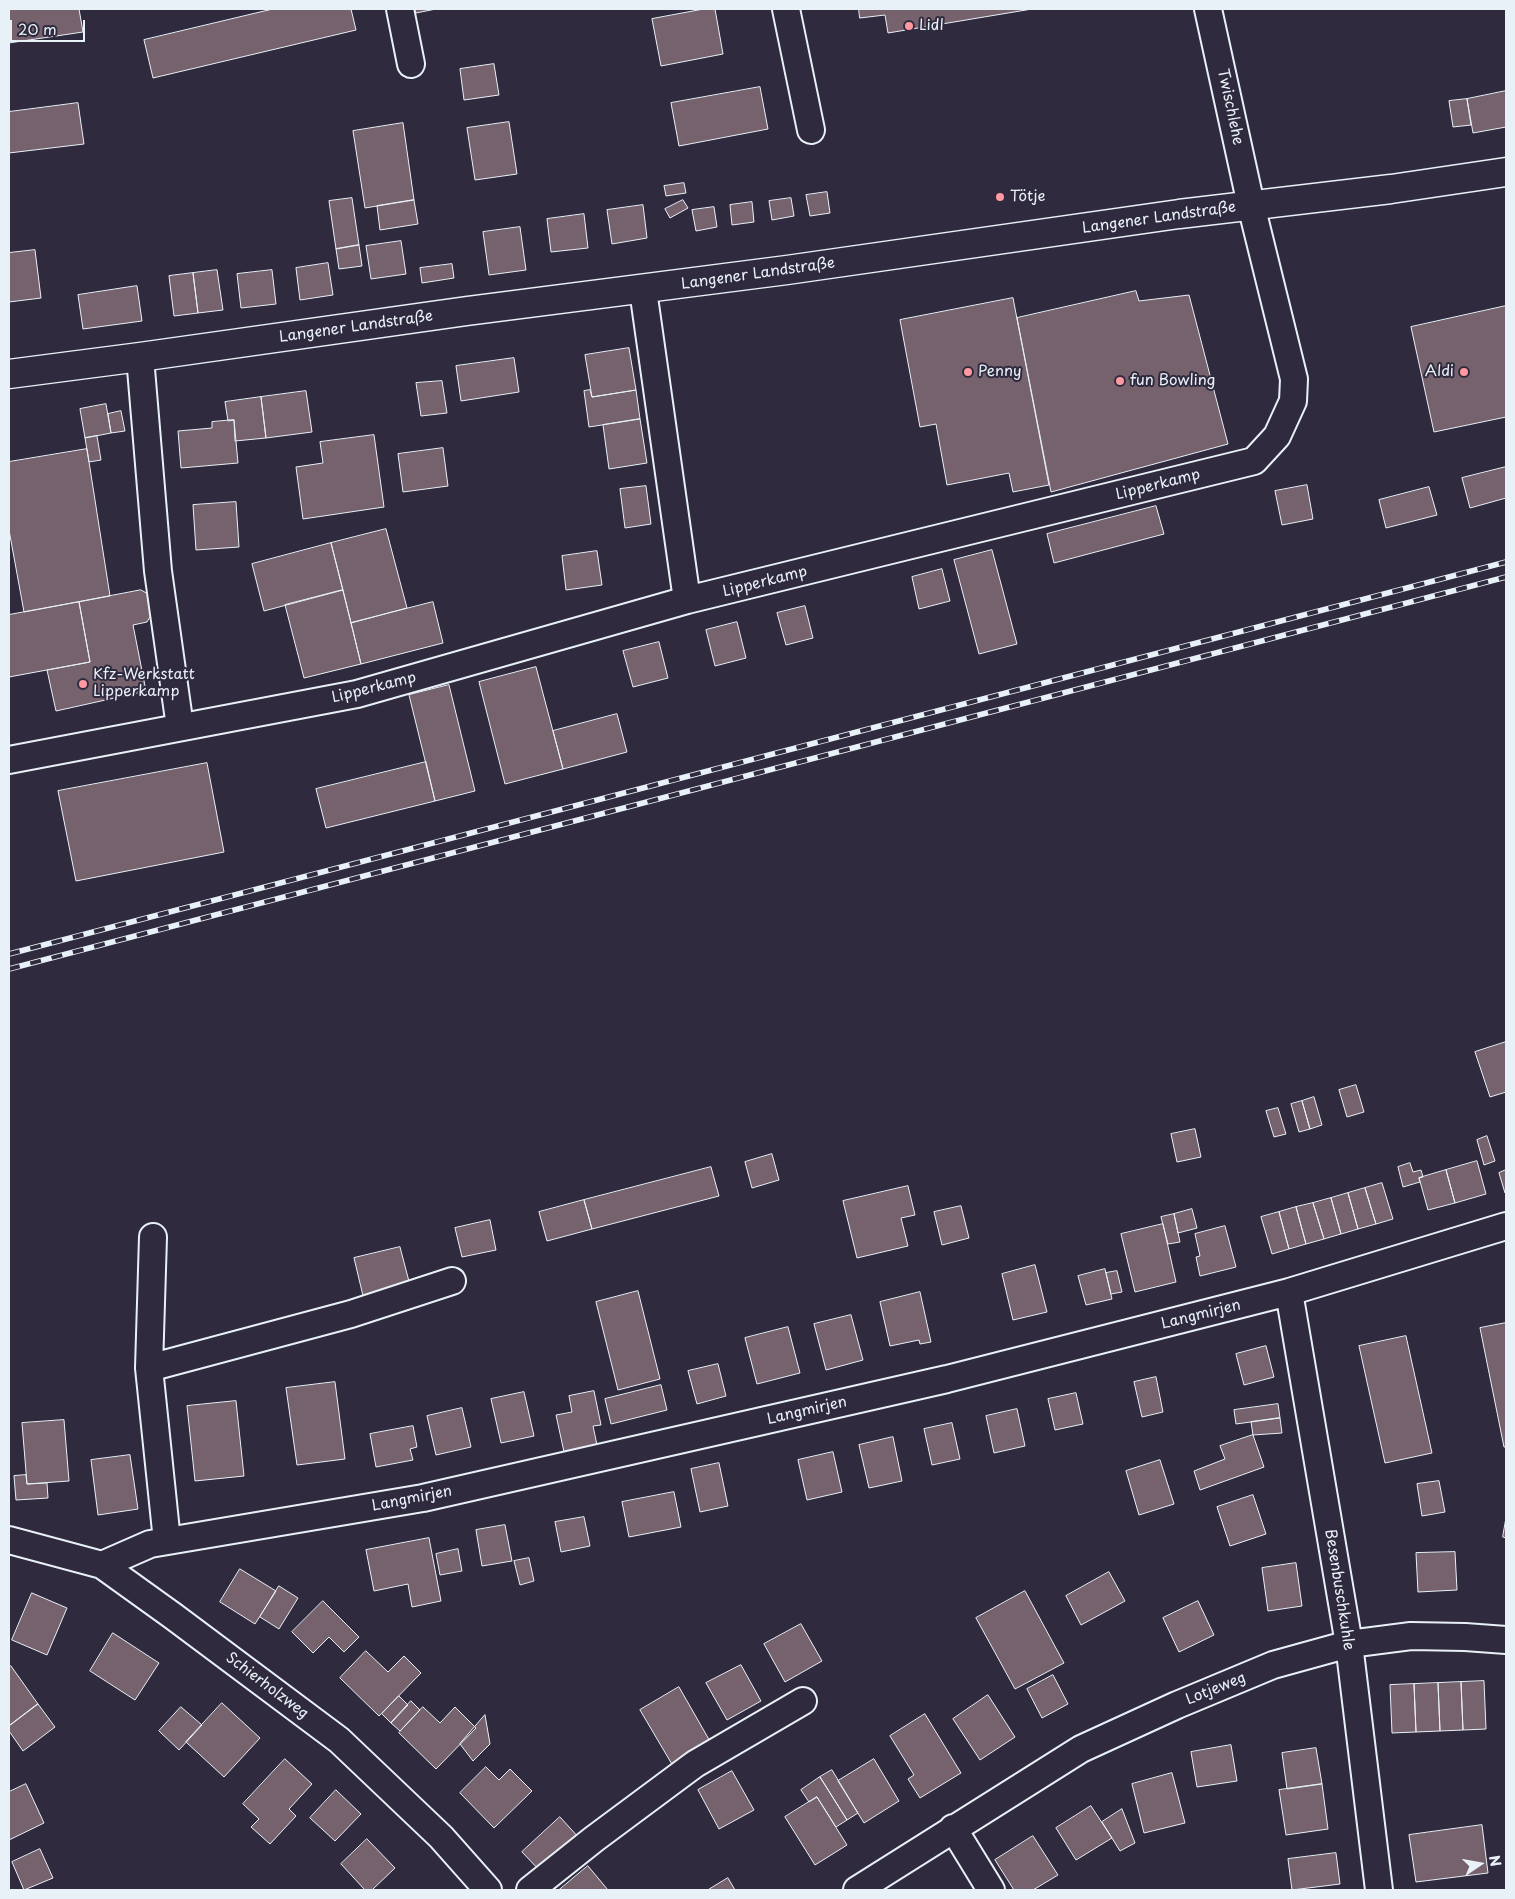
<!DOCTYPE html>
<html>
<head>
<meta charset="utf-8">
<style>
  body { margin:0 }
  #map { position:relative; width:1515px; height:1899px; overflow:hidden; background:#2f2a3d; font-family:"Playpen Sans",sans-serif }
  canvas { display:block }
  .frame { position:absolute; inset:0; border:10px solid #e8f1f8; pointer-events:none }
  .north { position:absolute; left:1455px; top:1839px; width:50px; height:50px; -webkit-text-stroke:4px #2f2a3d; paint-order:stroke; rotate:78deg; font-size:14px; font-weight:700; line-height:20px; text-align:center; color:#e8f1f8 }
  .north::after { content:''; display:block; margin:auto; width:18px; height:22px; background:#e8f1f8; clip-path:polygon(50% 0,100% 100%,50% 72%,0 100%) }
  .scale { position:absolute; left:10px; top:20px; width:75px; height:22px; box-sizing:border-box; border:2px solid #e8f1f8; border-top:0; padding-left:6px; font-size:15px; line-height:18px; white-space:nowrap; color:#e8f1f8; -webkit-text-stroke:4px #2f2a3d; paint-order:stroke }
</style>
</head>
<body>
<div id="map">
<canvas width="1515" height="1899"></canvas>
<div class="frame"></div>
<div class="north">N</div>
<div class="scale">20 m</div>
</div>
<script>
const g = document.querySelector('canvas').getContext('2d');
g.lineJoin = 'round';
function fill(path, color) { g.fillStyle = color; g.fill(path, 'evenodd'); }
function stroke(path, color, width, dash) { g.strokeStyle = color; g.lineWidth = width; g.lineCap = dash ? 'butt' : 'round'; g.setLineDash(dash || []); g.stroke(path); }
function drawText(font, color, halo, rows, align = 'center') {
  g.font = font + ' "Playpen Sans",sans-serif'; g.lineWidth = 4; g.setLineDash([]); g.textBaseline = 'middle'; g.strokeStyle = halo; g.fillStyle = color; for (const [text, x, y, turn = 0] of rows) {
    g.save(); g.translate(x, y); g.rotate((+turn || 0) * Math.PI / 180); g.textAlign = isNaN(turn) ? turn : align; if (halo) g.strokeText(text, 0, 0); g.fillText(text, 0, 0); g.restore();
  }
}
const building = new Path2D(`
  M9,9H79L83,32L9,43Z
  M273,9H351L356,30L153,78L144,40Z
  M415,9H436L416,13Z
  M704,9H715L723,54L661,66L652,19Z
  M859,9H1032L888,33L885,15L860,18Z
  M494,64L499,95L464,100L460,69Z
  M760,87L768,129L679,146L671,103Z
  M1506,91V127L1473,133L1467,99Z
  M1467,99L1471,125L1453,127L1449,101Z
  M78,103L84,144L9,153V112Z
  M509,122L517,174L475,180L467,128Z
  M403,123L414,200L365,208L353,131Z
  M684,183L686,193L666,196L664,186Z
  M827,192L830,213L810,216L806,195Z
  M352,198L359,245L336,249L329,201Z
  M791,198L794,216L772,220L769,201Z
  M414,200L418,224L380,230L377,206Z
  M683,200L688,208L670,218L665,209Z
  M752,202L754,222L732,225L730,205Z
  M643,205L647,238L612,244L607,210Z
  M714,207L717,227L696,231L692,210Z
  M584,214L588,248L551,252L547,219Z
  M520,227L526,270L489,275L483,232Z
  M401,241L406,274L371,279L366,246Z
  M359,245L362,266L339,269L336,249Z
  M35,250L41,298L9,302V253Z
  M328,263L333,295L300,300L296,268Z
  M452,264L454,278L422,283L420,268Z
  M217,270L223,310L198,313L193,273Z
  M272,270L276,304L241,308L237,274Z
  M193,273L198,313L174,316L169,276Z
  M137,286L142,321L83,329L78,295Z
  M1136,291L1139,301L1189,295L1228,444L1051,492L1017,318Z
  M1013,298L1049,485L1013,492L1009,473L947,485L936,424L920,427L900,320Z
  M1506,306V417L1434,432L1411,327Z
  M629,348L636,390L592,397L585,355Z
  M514,358L519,392L461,401L456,366Z
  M442,381L447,413L421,416L416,383Z
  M590,390L592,397L636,390L640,419L589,427L584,391Z
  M306,391L312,432L266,438L261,397Z
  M261,397L266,438L235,441L234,420L228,421L225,402Z
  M106,404L111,433L85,438L80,409Z
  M121,411L125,431L111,433L108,414Z
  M640,419L647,463L609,469L603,425Z
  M234,420L238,463L181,468L178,431L212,428V422Z
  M374,435L384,507L303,519L296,467L323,463L320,442Z
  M97,436L101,460L89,462L85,438Z
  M443,448L448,486L403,492L398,454Z
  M87,449L110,596L24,612L9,530V462Z
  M1506,467V498L1470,508L1462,478Z
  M1307,485L1313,519L1282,525L1275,491Z
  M646,486L651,524L625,528L620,489Z
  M1429,487L1437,515L1386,528L1379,500Z
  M236,502L239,547L196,550L193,505Z
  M1156,506L1164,534L1054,563L1047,534Z
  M386,529L407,608L351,623L331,543Z
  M331,543L343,590L264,611L252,564Z
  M992,550L1017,644L979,654L954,560Z
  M597,551L602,585L566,590L562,556Z
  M942,569L950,601L919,609L912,577Z
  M141,590L150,595L153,612L147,622L133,625L146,691L56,711L47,670L90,662L79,602Z
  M343,590L361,664L304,678L285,605Z
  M79,602L90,662L9,677V615Z
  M433,602L443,643L361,664L351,623Z
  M805,606L813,638L786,645L777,613Z
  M737,622L746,658L715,666L706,630Z
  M659,642L668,678L633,687L623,651Z
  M536,667L563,769L505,784L479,682Z
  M449,685L475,791L435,801L409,695Z
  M617,714L627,752L563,769L553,731Z
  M426,762L435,801L326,828L316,789Z
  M207,763L224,852L76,881L58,791Z
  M1506,1042V1092L1490,1097L1475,1052Z
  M1356,1085L1364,1112L1347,1117L1339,1090Z
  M1314,1097L1322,1125L1310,1129L1302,1101Z
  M1302,1101L1310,1129L1299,1132L1291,1104Z
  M1278,1108L1286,1134L1274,1137L1266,1111Z
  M1195,1129L1201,1157L1177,1162L1171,1134Z
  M1487,1136L1495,1161L1484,1165L1477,1140Z
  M772,1154L779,1180L752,1188L745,1162Z
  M1477,1161L1486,1194L1455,1203L1446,1170Z
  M1410,1163L1413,1172L1421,1170L1423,1177L1419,1178L1420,1182L1403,1187L1398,1167Z
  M711,1167L719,1196L592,1229L584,1200Z
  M1446,1170L1455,1203L1428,1210L1419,1178Z
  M1506,1170V1193H1505L1499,1173Z
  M1382,1183L1393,1219L1376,1224L1365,1188Z
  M908,1186L915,1215L901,1218L908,1246L857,1258L843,1201Z
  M1365,1188L1376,1224L1358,1229L1348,1193Z
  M1348,1193L1358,1229L1341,1234L1331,1198Z
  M1331,1198L1341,1234L1324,1239L1313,1203Z
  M584,1200L592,1229L547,1241L539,1212Z
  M1313,1203L1324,1239L1306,1244L1296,1207Z
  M961,1206L969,1238L942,1245L934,1212Z
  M1296,1207L1306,1244L1289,1249L1279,1212Z
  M1192,1209L1197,1228L1178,1233L1174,1214Z
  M1279,1212L1289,1249L1272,1254L1261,1217Z
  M1174,1214L1180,1242L1168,1244L1161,1217Z
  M490,1220L496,1250L462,1257L455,1228Z
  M1163,1224L1176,1282L1135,1292L1121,1234Z
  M1225,1226L1236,1267L1200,1276L1196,1257L1200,1256L1195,1234Z
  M400,1247L411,1289L364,1300L354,1258Z
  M1035,1265L1047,1312L1013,1320L1002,1274Z
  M1105,1269L1112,1299L1086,1305L1078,1276Z
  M1117,1271L1122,1292L1111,1294L1106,1273Z
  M638,1291L660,1379L618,1390L596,1302Z
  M920,1292L931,1342L920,1344L919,1340L890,1346L880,1302Z
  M851,1315L863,1360L826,1370L814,1324Z
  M1506,1323V1447H1504L1480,1328Z
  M788,1327L800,1373L757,1384L745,1338Z
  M1406,1336L1432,1453L1385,1463L1359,1346Z
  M1266,1346L1274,1377L1244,1385L1236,1354Z
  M718,1364L726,1396L697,1404L688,1371Z
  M1156,1377L1163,1412L1142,1417L1134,1382Z
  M335,1382L345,1459L297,1465L286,1388Z
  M661,1385L667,1410L611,1424L605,1399Z
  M594,1391L601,1425L593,1426L597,1445L564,1452L556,1415L572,1412L569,1396Z
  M524,1392L534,1436L501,1443L491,1399Z
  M1076,1393L1083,1424L1055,1430L1048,1399Z
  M236,1401L244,1476L195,1481L187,1406Z
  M1278,1404L1280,1418L1236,1424L1234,1410Z
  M462,1408L471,1447L436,1455L427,1416Z
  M1017,1409L1025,1446L994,1453L986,1416Z
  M1280,1418L1282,1433L1253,1435L1251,1422Z
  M64,1420L69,1481L27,1484L22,1423Z
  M952,1423L960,1459L932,1465L924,1429Z
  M413,1426L417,1447L410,1449L413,1460L376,1467L370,1434Z
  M1253,1435L1264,1467L1200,1490L1194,1471L1225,1459L1220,1446Z
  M893,1437L902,1481L869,1488L859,1445Z
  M833,1452L842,1492L807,1500L798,1460Z
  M130,1455L138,1509L98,1515L91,1460Z
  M1160,1460L1174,1504L1139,1515L1126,1471Z
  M719,1463L728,1506L700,1512L691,1469Z
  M26,1475L27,1484L47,1483L48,1498L16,1500L14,1476Z
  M1439,1481L1445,1512L1422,1516L1417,1484Z
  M674,1492L681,1527L629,1537L622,1502Z
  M1253,1495L1266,1534L1230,1546L1217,1507Z
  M584,1517L590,1546L561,1552L555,1522Z
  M1506,1518V1538L1503,1537Z
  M505,1525L512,1561L482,1566L476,1530Z
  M429,1538L441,1601L412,1607L408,1584L374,1591L366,1550Z
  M458,1549L462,1571L440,1575L436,1554Z
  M1455,1552L1457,1590L1418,1592L1416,1553Z
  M529,1558L534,1581L520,1585L514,1561Z
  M1296,1563L1302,1606L1268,1611L1262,1568Z
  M240,1569L276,1591L255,1624L220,1602Z
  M1109,1572L1125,1601L1081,1625L1066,1596Z
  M279,1586L298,1598L279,1629L260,1617Z
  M1025,1591L1064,1663L1015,1689L976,1618Z
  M32,1593L67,1608L47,1655L12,1640Z
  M323,1601L359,1637L344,1652L329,1637L313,1653L292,1632Z
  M1198,1601L1214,1635L1179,1652L1163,1618Z
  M801,1624L822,1661L785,1682L764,1644Z
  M113,1633L159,1663L135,1700L90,1671Z
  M366,1651L388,1672L404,1656L421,1673L379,1716L340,1678Z
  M741,1665L761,1701L727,1720L706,1683Z
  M11,1666L38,1704L9,1726V1667Z
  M1053,1675L1068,1704L1042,1718L1027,1689Z
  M1484,1681L1486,1729L1463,1730L1461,1682Z
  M1461,1682L1463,1730L1440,1731L1438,1683Z
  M1438,1683L1440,1731L1416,1732L1414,1684Z
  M1414,1684L1416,1732L1392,1733L1390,1685Z
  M679,1687L711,1743L673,1766L640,1710Z
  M988,1695L1015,1737L980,1760L953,1719Z
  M399,1696L408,1705L391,1723L382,1714Z
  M411,1701L420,1710L400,1731L391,1723Z
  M222,1703L260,1738L224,1777L186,1742Z
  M38,1704L55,1727L23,1751L9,1731V1726Z
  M181,1707L202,1725L179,1750L159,1731Z
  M423,1707L440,1723L455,1707L476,1728L436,1769L399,1733Z
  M925,1714L961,1773L920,1798L908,1779L914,1775L890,1736Z
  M485,1715L490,1744L473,1761L460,1744Z
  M1231,1745L1237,1781L1197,1787L1191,1752Z
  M1316,1748L1322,1784L1287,1789L1282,1753Z
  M285,1759L312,1784L289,1809L296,1816L270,1844L251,1827L259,1819L243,1804Z
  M874,1759L899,1801L864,1823L838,1781Z
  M486,1767L499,1780L510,1769L532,1791L494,1828L460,1793Z
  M832,1770L858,1813L847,1820L820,1777Z
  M732,1771L754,1810L719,1829L698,1790Z
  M1172,1773L1185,1823L1144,1833L1132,1784Z
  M820,1777L847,1820L836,1827L817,1797L809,1802L801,1790Z
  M26,1784L44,1823L9,1840V1792Z
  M1322,1784L1328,1829L1286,1835L1279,1790Z
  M336,1790L361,1814L335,1841L310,1818Z
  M817,1797L847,1845L815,1865L785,1817Z
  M1091,1806L1112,1838L1076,1860L1056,1828Z
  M1122,1809L1135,1843L1120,1851L1102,1822Z
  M560,1817L580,1839L542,1873L522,1852Z
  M1482,1825L1488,1873L1416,1882L1409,1835Z
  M1033,1836L1058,1875L1033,1890H1014L995,1860Z
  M367,1839L395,1868L372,1890H365L341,1864Z
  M40,1849L53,1878L24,1890L12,1862Z
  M1336,1853L1340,1884L1292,1890L1288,1859Z
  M588,1866L608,1890H559Z
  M728,1878L735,1890H708Z`);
fill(building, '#76626d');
stroke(building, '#e8f1f8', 1);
const minor = new Path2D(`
  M400,9L411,64
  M786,9L811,130
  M643,290L687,600
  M140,357L158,571L180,727
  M9,760L357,694L687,600L1254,461L1277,436L1293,401L1294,379L1251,205L1208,9
  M153,1237L149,1368L167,1541
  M1289,1292L1349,1644L1379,1890
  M149,1368L351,1314L452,1281
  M9,1540L102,1565L173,1616L339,1740L441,1837L488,1890
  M102,1565L150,1544L423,1498L947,1379L1289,1292L1506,1226
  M953,1828L991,1890
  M530,1890L594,1839L695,1764L803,1701
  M857,1890L1081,1749L1177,1705L1273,1665L1349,1644L1411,1636L1465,1637L1506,1640`);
const major = new Path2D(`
  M9,374L140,357L467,311L787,270L1179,214L1391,189L1506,172`);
stroke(minor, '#e8f1f8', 30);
stroke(major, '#e8f1f8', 31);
stroke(minor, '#2f2a3d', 26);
stroke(major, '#2f2a3d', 28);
const rail = new Path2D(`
  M9,954L1506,562
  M9,969L1506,577`);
stroke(rail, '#e8f1f8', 5.5);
stroke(rail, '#2f2a3d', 4, [11]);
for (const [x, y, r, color] of [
  [909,26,5,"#ff9aa2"],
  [1000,197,5,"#ff9aa2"],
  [968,372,5,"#ff9aa2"],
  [1464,372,5,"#ff9aa2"],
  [1120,381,5,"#ff9aa2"],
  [83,684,5,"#ff9aa2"]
]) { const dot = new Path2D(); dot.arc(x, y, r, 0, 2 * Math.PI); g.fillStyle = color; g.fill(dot); stroke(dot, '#2f2a3d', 2); }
drawText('15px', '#e8f1f8', '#2f2a3d', [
  ["Lidl",919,26],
  ["Tötje",1010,197],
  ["Penny",978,372],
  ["Aldi",1454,372,"right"],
  ["fun Bowling",1130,381],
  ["Kfz-Werkstatt",93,675],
  ["Lipperkamp",93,692]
], 'left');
drawText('15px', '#e8f1f8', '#2f2a3d', [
  ["Twischlehe",1230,107,78],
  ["Langener Landstraße",1159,218,-8],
  ["Langener Landstraße",758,274,-8],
  ["Langener Landstraße",356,327,-8],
  ["Lipperkamp",1158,485,-14],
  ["Lipperkamp",765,582,-14],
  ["Lipperkamp",374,688,-14],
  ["Langmirjen",1201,1315,-14],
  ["Langmirjen",807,1411,-13],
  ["Langmirjen",412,1499,-11],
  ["Besenbuschkuhle",1339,1590,81],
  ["Schierholzweg",267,1686,37],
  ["Lotjeweg",1216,1689,-22]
]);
</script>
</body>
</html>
